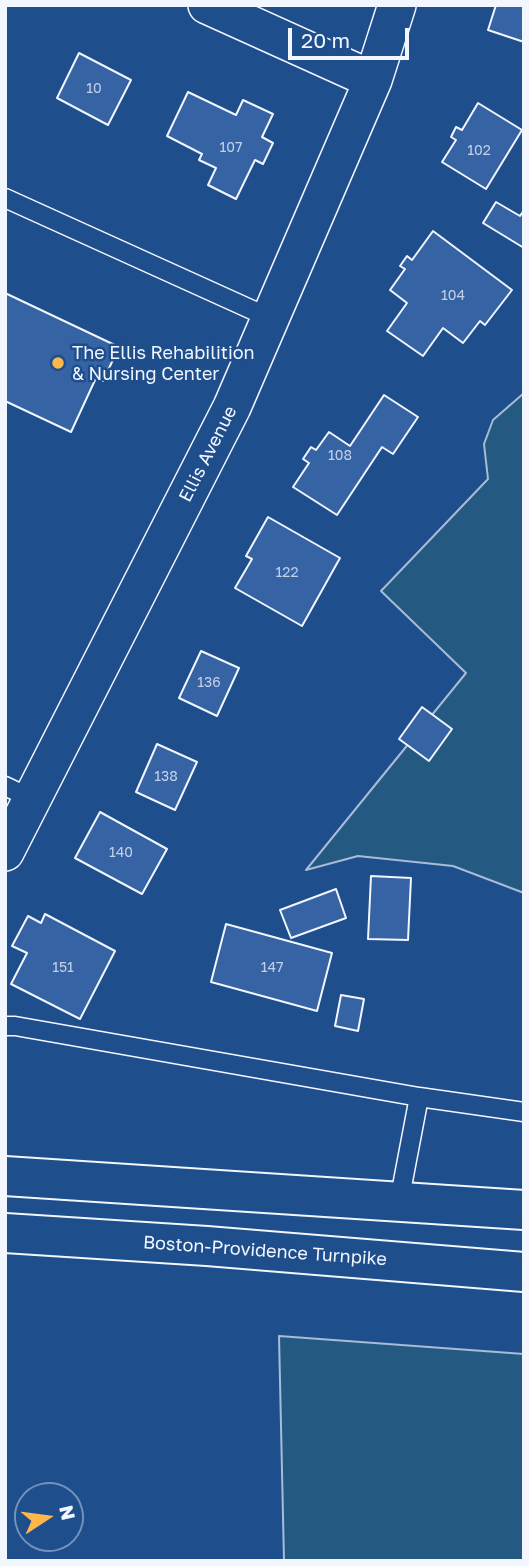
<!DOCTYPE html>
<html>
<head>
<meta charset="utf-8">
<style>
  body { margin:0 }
  #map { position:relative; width:529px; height:1566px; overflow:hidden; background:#1f4e8c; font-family:"Golos Text",sans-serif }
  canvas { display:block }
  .frame { position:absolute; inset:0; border:7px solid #f2f6ff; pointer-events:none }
  .north { position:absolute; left:14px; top:1482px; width:70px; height:70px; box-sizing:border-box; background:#1f4e8c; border:2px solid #7391ba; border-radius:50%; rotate:77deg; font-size:19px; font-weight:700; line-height:28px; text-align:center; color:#f2f6ff }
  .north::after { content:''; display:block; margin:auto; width:24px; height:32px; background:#ffb74d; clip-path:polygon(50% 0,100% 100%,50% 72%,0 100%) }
  .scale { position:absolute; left:288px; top:28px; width:121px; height:32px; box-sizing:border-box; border:4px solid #f2f6ff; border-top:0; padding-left:9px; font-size:21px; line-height:24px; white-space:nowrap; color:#f2f6ff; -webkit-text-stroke:5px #1f4e8c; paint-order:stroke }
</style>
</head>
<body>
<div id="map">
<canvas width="529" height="1566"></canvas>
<div class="frame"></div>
<div class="north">N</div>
<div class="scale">20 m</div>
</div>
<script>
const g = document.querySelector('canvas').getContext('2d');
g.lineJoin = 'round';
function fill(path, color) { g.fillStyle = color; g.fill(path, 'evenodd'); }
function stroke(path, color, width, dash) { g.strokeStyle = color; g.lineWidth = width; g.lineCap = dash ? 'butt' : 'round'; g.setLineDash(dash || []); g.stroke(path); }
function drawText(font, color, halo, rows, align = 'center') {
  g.font = font + ' "Golos Text",sans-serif'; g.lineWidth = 5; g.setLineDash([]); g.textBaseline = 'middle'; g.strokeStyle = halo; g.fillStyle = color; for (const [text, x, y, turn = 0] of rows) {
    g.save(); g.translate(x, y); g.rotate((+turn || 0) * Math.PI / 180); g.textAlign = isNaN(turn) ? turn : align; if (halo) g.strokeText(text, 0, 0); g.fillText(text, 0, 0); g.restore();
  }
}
const green = new Path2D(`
  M524,393V893L453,866L358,856L306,870L466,673L381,591L488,479L484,444L493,420Z
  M279,1336L524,1354V1561H284Z`);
fill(green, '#245a82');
stroke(green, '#a8bbd7', 2);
const building = new Path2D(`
  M496,5H524V42L488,30Z
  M79,53L131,80L108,125L57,98Z
  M188,92L236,115L243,100L273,114L262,137L273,143L263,164L255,160L236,199L208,185L216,168L199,160L202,154L167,136Z
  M478,103L522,130L486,189L442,162L456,140L451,137L456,127L462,130Z
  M496,202L520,216L524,210V248L483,223Z
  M433,231L512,290L485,325L480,321L463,343L443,328L423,356L387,331L407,303L390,290L405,269L400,266L407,256L412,260Z
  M5,293L119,347L103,381L96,378L71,432L5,401Z
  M384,395L418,417L393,454L382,447L337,515L293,487L309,463L303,459L311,447L316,450L329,432L350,446Z
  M268,517L340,558L302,626L235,588L252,559L246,556Z
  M201,651L239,668L217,716L179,698Z
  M422,707L452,729L429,761L399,739Z
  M157,744L197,762L175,810L136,792Z
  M100,812L167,849L142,894L75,858Z
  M371,876L411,878L408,940L368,939Z
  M336,889L346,918L291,938L280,910Z
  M45,914L115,951L80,1019L11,984L27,953L12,946L28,916L41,923Z
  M226,924L332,953L317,1011L211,982Z
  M341,995L364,999L358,1031L335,1026Z`);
fill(building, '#3563a3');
stroke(building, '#f2f6ff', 2);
const service = new Path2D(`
  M5,198L270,318
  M5,786L32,799
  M5,1026H15L419,1097L524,1112
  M399,1202L419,1097`);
const minor = new Path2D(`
  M207,5L373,80
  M5,852L232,407L373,80L397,5`);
const primary = new Path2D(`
  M5,1176L524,1210
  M5,1233L207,1246L524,1272`);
stroke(service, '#f2f6ff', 21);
stroke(minor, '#f2f6ff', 40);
stroke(primary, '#f2f6ff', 42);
stroke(service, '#1f4e8c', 18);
stroke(minor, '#1f4e8c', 37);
stroke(primary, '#1f4e8c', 38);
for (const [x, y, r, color] of [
  [58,363,7,"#ffb74d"]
]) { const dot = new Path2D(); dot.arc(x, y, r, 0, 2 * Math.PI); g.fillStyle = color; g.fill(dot); stroke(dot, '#1f4e8c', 2.5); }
drawText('14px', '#c3d1e8', null, [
  ["10",94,89],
  ["107",231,148],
  ["102",479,151],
  ["104",453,296],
  ["108",340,456],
  ["122",287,573],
  ["136",209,683],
  ["138",166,777],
  ["140",121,853],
  ["151",63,968],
  ["147",272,968]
]);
drawText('18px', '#f2f6ff', '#1f4e8c', [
  ["The Ellis Rehabilition",72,353],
  ["& Nursing Center",72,374]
], 'left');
drawText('18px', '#f2f6ff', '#1f4e8c', [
  ["Ellis Avenue",208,454,-63],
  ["Boston-Providence Turnpike",265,1251,4]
]);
</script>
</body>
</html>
